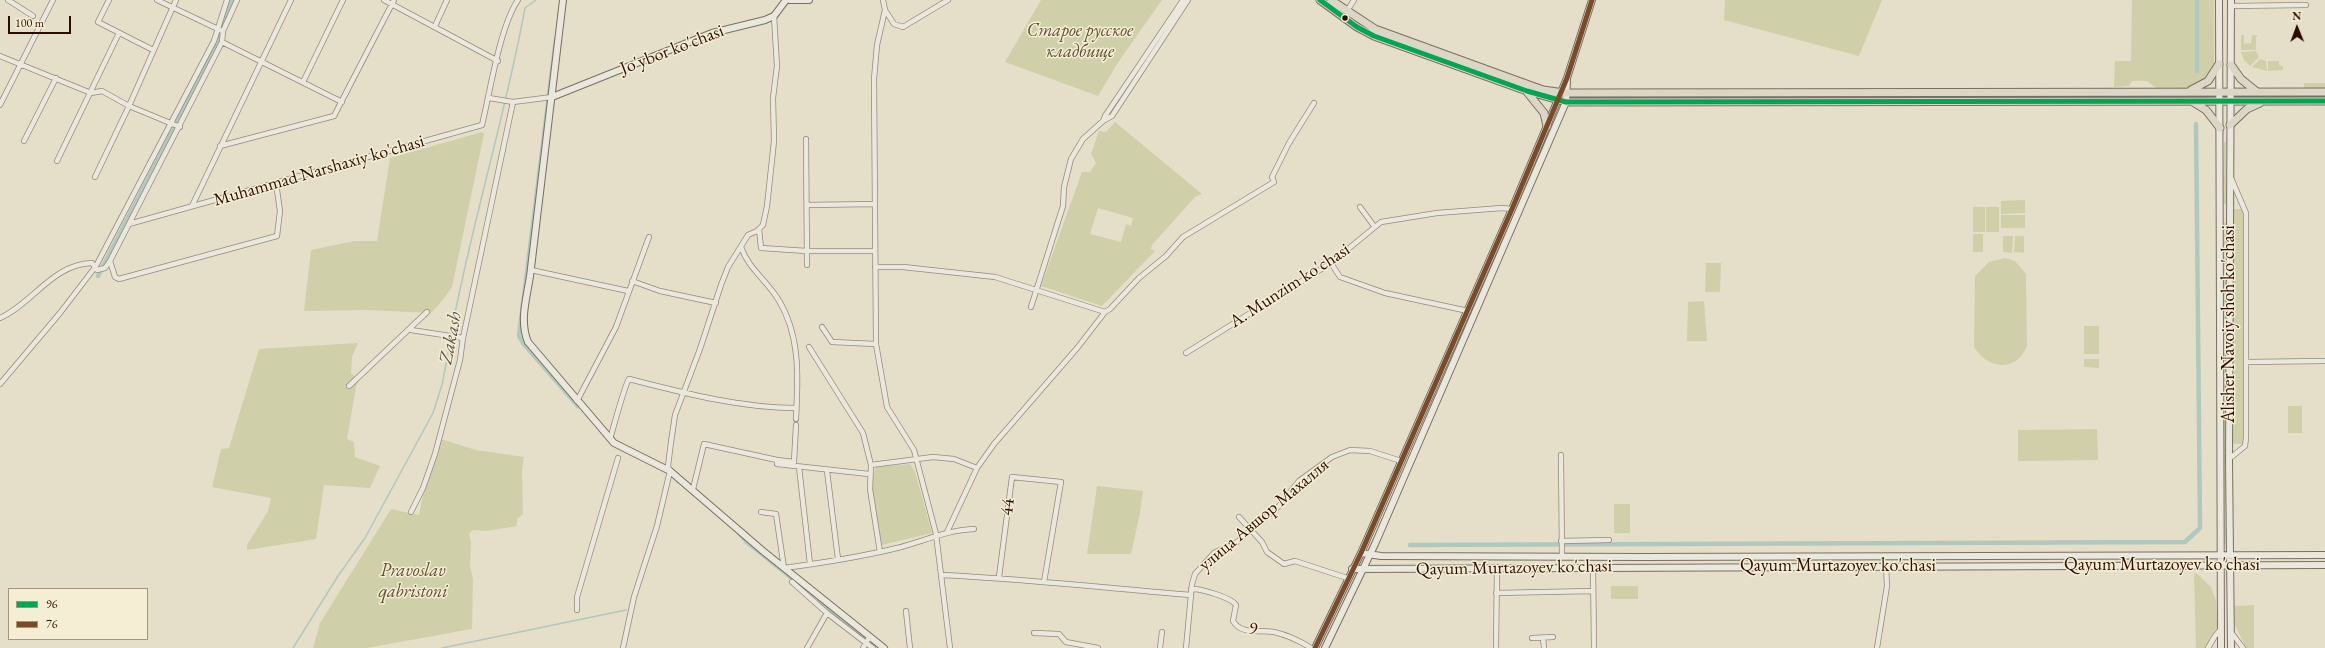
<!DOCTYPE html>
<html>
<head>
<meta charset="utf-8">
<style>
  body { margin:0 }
  #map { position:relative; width:2325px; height:648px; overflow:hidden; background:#e5dfc9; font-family:"EB Garamond",serif }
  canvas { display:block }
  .legend { position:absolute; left:8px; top:588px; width:140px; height:52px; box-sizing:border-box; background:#f6eed4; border:1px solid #a49480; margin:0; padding:5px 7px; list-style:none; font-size:12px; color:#2a0d01 }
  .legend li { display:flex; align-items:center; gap:8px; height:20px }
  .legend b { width:20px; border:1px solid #a49480 }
  .north { position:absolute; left:2277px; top:8px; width:40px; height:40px; -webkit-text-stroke:3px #f6eed4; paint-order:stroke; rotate:359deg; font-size:11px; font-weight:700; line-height:16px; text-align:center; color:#2a0d01 }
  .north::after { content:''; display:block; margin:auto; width:14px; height:18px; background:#2a0d01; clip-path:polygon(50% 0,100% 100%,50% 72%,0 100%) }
  .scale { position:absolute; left:8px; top:16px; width:63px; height:18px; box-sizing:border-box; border:2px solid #2a0d01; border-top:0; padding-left:5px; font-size:12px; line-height:14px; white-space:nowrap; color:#2a0d01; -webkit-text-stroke:3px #f6eed4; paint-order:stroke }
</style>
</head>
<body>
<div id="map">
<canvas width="2325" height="648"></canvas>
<ul class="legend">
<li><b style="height:5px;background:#00a651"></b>96</li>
<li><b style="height:5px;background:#7a4b2a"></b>76</li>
</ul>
<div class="north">N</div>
<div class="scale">100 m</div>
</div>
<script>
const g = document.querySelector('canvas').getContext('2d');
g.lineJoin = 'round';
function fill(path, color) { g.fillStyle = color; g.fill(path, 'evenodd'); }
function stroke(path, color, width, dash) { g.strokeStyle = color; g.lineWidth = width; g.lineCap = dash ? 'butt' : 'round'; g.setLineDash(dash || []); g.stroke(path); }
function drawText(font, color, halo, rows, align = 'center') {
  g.font = font + ' "EB Garamond",serif'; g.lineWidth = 3; g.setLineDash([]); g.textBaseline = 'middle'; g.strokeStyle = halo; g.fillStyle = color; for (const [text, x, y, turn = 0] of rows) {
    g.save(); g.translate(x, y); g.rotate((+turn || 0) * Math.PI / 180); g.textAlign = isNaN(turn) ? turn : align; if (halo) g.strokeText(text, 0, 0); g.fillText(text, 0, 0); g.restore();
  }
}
fill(new Path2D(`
  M1041,0H1162L1119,61L1098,96L1005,62Z
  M1725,0H1882L1859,56L1724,20Z
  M2132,0H2214V67L2205,79L2192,87L2185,88H2156L2147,81H2132L2129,86L2114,87L2115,61H2131Z
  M2241,35H2244V44L2251,43L2252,35H2258L2256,37V50H2241Z
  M2256,51L2259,57L2250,66L2244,60L2241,52Z
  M2260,59L2266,61L2267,71L2252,67Z
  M2268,61H2279V65L2283,66V70L2268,71Z
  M2304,83H2325V89H2304Z
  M1115,122L1202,194L1195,197L1152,245L1151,249L1155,251L1102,306L1041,286L1082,172H1090L1096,163L1091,154L1099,131L1106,132ZM1098,208L1133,218L1131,226L1126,224L1121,242L1090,234Z
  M482,132L484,134L452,287L443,300L431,313L367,310L304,311L311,250L354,241H377L390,158Z
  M2224,142H2226V204H2223Z
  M2025,200V213L2001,214V201Z
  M1973,207H1985V232H1973Z
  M1986,207H1999V232H1986Z
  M2233,209H2243L2245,217L2243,444H2232Z
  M2001,215H2025V228H2001Z
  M2226,222V327H2223V224Z
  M1973,234H1983V252H1973Z
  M2003,236H2013L2012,253L2003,252Z
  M2015,236H2024V253L2014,252Z
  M2005,258L2015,261L2026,274L2027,346C2017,372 1988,370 1974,347L1975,276L1989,262Z
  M1706,263H1721L1720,292H1705Z
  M1704,301L1707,341H1687L1688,302Z
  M2084,326H2099V354H2084Z
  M2223,328H2226L2225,452H2223Z
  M358,343L352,357L351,373L359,381L356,387L347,439L354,442L355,457L380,466L370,488L324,485L316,539L247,550V545L268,511L271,498L212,487L221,449L229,448L259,349Z
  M2084,359H2099V368L2084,367Z
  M2288,406H2302V433H2288Z
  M2097,429L2098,460L2018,461V430Z
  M441,439L476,450L524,457L522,470L523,514L517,519V526L486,531L473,530L469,534L471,542L470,566L473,579L472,629L367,648H313L320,623L391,509L419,515L423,495Z
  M2223,454H2225L2226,544H2223Z
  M910,464L915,472L932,533L882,545C878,521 867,491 876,467Z
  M1097,486L1143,491L1140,513L1131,554H1087Z
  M1614,504H1630V533H1614Z
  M2196,573L2211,587L2216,601L2217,627L2205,648H2196L2194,575Z
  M1611,586H1638V599H1611Z
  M2254,605V648H2246L2235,625L2234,606Z`), '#cfd0a9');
stroke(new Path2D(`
  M451,334C471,225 505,118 525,8L536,0
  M293,648L338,576L365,538L433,413L442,385L451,338
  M442,648L626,610`), '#b2c7bd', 1.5);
stroke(new Path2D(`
  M556,39L519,336L523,343L578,406
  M2197,71V0
  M98,276L215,49L232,0
  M739,533L747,542L793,579
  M1410,545L2185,542L2200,528L2196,124
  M820,601L871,641`), '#b2c7bd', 4.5);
const street = new Path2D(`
  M8,0L33,16
  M109,0L98,22L153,50
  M157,0L220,30
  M384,0L498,61
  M883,0L885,10L877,45L874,79L876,344L887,407L914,450L936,534L950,648
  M1183,0L1105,116L1103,121L1112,116L1188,0
  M2231,6L2306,5
  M885,10L894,24L903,27L948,0
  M1347,11L1354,0
  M435,26L447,0
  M222,42L342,102
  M0,56L91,93L102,91L129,106L180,127
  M303,82L343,0
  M489,98L513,102L552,97
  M0,105L53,0
  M806,139L807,265
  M24,141L56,78
  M220,146L334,116L394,0
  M57,161L119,33
  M95,177L129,106L176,0
  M807,205L874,204
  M192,206L291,0
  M1360,207L1374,226
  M129,224L482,125C490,92 500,26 518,0
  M759,229L761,248L807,251H875
  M741,247C748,268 767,281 778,299C801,336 798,378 796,419
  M110,261L115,277L119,279L277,236L280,211L276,183
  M1331,263L1340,277L1385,293L1468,311
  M875,267H903L995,277L1105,312L1110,309L1139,278L1166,256L1183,237L1274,182L1272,177L1289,143L1314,103
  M531,270L628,291
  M632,281L660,291L716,303
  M1031,307L1063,206L1064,187L1071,159L1083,139L1103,121
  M0,318C33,303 53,264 92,263L97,270L105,268L110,261L222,42L223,31L237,0
  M822,327L832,342L876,344
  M411,330L463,338
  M809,347L863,433L871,465L870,489L880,552
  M1186,353L1331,263L1381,222L1437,213L1502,208L1512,209
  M2246,362L2325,361
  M0,384L60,313L96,266L214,41L227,0
  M349,386L427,312
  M577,401L616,327L649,237
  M610,439C613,429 625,384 629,379C684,393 740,408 796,408
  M1561,455L1562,557
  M2229,459L2245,446L2246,438V213L2231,178
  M777,460L794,462L796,425
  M871,465L933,457L954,459L977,468
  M799,467L810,564
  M827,471L838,559
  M693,489L704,444L777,460V464L869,474
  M411,512L423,488L435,454L460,360L463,338L513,102
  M761,512L776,514L784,568C822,563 860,557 897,548C924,541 947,530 974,529
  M1239,517L1262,542L1267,552L1284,564L1295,561L1347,578
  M947,532L977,468L994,444L1078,347L1105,312
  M1561,541L1609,540
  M1593,567L1594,648
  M942,575C1025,579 1108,588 1191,595
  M999,577L1012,477L1061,482L1044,582
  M792,582L827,613L866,643L870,636
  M1191,589C1200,588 1232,598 1236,605L1233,621C1242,636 1261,629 1274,632C1287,635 1300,641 1311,648
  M1496,593L1593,591
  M577,610V597L618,458
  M906,611L910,648
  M2231,632L2243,648
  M1034,633L1059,634L1066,642L1098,648
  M1532,638L1553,637
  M1543,638L1544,648
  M623,648L634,597L657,526L670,471L668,466L671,442L675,415L700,349L721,285L728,267L748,235L757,231L763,225L767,206L774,141L773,98L777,66L774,16
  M807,648L827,613
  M863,648L866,643L873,648
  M1160,648L1162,632
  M1186,648L1192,584L1195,574L1214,553L1237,542L1279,506L1299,481L1332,457L1350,450L1370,451L1401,461
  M1496,648L1497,567
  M1877,648L1887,586L1886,566
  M2208,648L2215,636L2221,629`);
const secondary = new Path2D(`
  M563,0C553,89 541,178 531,268C529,292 518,318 528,342L614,443L670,471L763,551L884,648
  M790,0H809
  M2219,0L2221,648
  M2231,0L2229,459L2231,648
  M552,97L712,33L765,20L774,16L786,0
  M1361,553L1381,556L1642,557L2325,555
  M1352,569L2325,565
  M1315,648L1361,553L1512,209L1567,78L1592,0
  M1325,648L1375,544L1566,102L1567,79`);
const primary = new Path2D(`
  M1320,0L1357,27L1374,36L1527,91L1566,102L2325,101
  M1331,0L1375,29L1507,77L1543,90L1564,93L2325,92
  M2231,65L2241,79L2257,92
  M2191,90L2208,81L2219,64
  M1527,92L1544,113L1547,126
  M2193,102L2206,110L2220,128
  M2230,125L2247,109L2260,103`);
stroke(street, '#928a7d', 6);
stroke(secondary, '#776f62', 8);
stroke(primary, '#776f62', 9);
stroke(street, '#eae7dc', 4.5);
stroke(secondary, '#eae7dc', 6);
stroke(primary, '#ddd6c6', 7);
stroke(new Path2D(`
  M1320,0L1357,27L1374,36L1527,91L1566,102L2325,101`), '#00a651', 5);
stroke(new Path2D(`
  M1315,648L1361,553L1512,209L1567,78L1592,0`), '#7a4b2a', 5);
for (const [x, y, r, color] of [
  [1345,18,3.5,"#2a0d01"]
]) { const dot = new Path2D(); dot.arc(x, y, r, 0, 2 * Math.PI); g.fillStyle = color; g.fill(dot); stroke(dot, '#f6eed4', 1.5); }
drawText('italic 18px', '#5d4d33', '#f6eed4', [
  ["Старое русское",1080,31],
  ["кладбище",1080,52],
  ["Pravoslav",413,571],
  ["qabristoni",413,592]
]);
drawText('18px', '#2a0d01', '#f6eed4', [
  ["Jo'ybor ko'chasi",672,50,-21],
  ["Muhammad Narshaxiy ko'chasi",319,171,-16],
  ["A. Munzim ko'chasi",1290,286,-33],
  ["Alisher Navoiy shoh ko'chasi",2229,324,-90],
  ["44",1008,507,-82],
  ["улица Авшор Махалля",1264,515,-40],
  ["Qayum Murtazoyev ko'chasi",2162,565],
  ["Qayum Murtazoyev ko'chasi",1838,566],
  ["Qayum Murtazoyev ko'chasi",1514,568,-1],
  ["9",1253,629,11]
]);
drawText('italic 19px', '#58534a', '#f6eed4', [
  ["Zakash",451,338,-79]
]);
</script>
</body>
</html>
